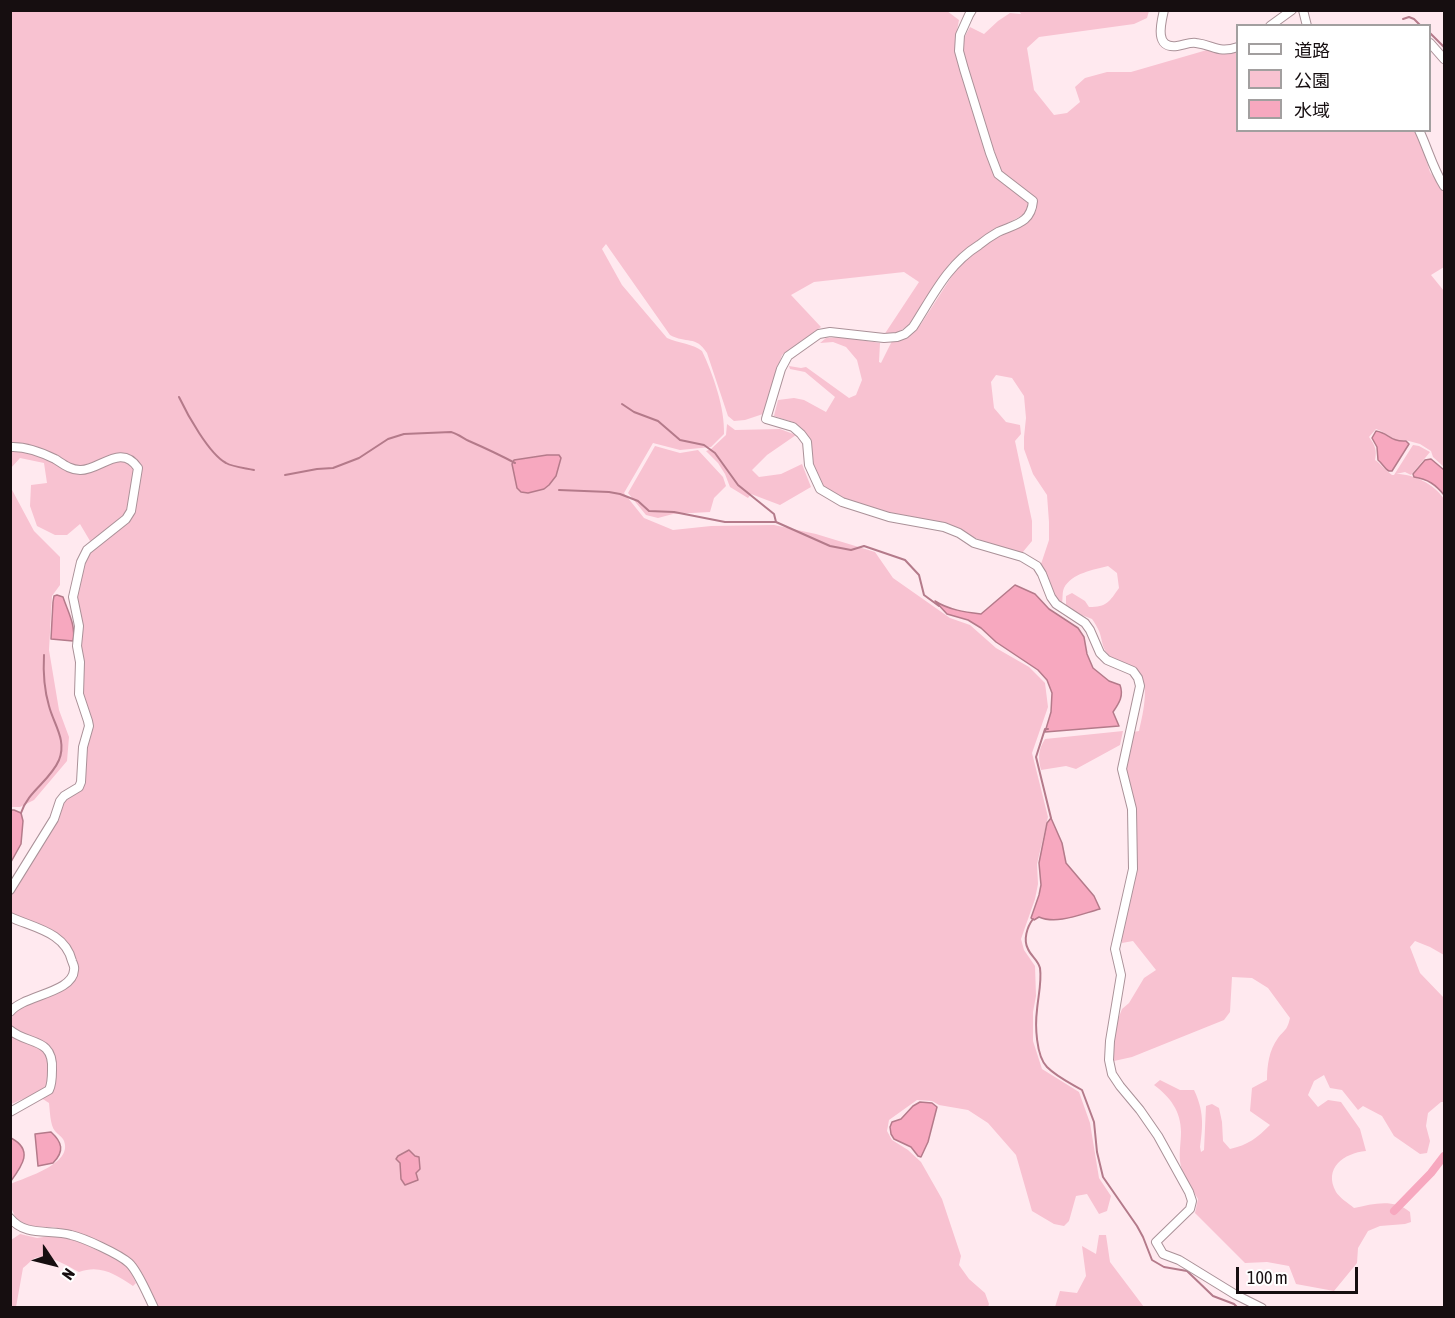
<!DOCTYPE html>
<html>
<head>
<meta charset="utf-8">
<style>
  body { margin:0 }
  #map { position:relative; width:1455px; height:1318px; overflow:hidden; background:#ffe9ef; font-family:"Asap Condensed","Noto Sans JP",sans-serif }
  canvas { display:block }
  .frame { position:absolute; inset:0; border:12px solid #160e10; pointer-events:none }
  .legend { position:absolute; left:1236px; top:24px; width:195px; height:108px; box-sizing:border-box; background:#fff; border:2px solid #a29f9f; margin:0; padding:8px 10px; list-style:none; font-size:18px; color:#160e10 }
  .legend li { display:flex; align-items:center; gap:12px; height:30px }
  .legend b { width:30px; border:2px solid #a29f9f }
  .north { position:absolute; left:24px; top:1234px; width:60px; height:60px; -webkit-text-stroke:4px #fff; paint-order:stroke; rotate:125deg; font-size:16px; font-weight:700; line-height:24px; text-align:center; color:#160e10 }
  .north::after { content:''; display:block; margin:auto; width:21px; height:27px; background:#160e10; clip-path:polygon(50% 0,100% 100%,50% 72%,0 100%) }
  .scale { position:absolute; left:1236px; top:1267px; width:122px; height:27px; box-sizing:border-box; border:3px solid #160e10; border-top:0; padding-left:8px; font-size:18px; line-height:21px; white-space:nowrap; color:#160e10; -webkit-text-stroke:4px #fff; paint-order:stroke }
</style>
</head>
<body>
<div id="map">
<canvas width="1455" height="1318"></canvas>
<div class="frame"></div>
<ul class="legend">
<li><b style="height:8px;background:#fff"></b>道路</li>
<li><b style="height:16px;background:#f8c2d1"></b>公園</li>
<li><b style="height:16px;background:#f7a8bf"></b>水域</li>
</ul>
<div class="north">N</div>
<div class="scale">100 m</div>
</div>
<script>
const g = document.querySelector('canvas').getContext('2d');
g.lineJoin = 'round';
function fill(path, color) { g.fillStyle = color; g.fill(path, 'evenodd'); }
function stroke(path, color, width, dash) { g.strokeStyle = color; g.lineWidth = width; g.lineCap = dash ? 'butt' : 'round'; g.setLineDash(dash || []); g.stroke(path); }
fill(new Path2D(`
  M11,11H947L959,20L955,41L984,143L998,178L1028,201L1029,207L1023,215L991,232L950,263L908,326L896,333L884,335L919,282L904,272L814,282L791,295L821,327L782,355L763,414L745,420L734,421L728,416L707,353C696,335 686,344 670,335L606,244L602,249L622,285L667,338C678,343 694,344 702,351C713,374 725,408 724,434L711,447L680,450L653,443L624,493L644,518L673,530L711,526L774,525L816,534L875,552L893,578L950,618L970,625L996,648L1029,667L1045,683L1048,707L1032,753L1048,817L1037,864L1038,884L1035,899L1021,939L1024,950L1035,966L1036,996L1033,1012V1041L1042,1069L1079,1092L1090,1123L1099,1178L1111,1196L1107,1211L1099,1214L1087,1194L1076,1196L1069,1221L1064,1226L1054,1224L1032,1211L1016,1155L988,1123L968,1110L939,1105L932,1101L917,1100L889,1120L887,1131L892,1140L908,1150L921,1162L942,1199L961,1256L959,1265L969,1279L985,1293L989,1304L988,1307H157L130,1259L75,1232L53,1227L33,1228L16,1219L11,1207V1184C26,1177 73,1164 64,1141C62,1136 58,1135 55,1131C50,1125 50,1111 49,1103C33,1091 27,1098 11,1104V1020L16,1009L75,975C74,966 75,955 70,947C63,935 24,922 11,915V894L57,819L62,802L79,789L84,753L90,730L82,694L75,597L82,566L93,546L80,524L67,535H55L37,526L30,506L31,485L47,483L44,463L20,458L11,468Z
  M1019,11H1149L1147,18L1134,24L1039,37L1027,48L1034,90L1054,115L1067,113L1080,102L1075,87L1085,78L1107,72H1131L1207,50L1220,54L1237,50L1238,130L1415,131L1420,140L1430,172L1444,192V267L1431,275L1444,291V467L1433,457L1431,451L1420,444L1405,440H1396L1381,431L1376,429L1369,437C1375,445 1377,450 1375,460C1381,464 1385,470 1392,475H1394L1413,445L1419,446L1430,452L1411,475L1405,472L1396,474C1414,474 1434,484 1444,499V955L1430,947L1415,941L1410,947L1420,973L1444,998V1102H1441L1428,1113L1426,1126L1430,1141L1427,1153L1420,1154L1394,1136L1382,1116L1363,1106L1358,1110L1342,1090L1330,1088L1324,1075L1314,1081L1308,1095L1318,1107L1328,1100L1341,1102L1360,1129L1366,1151C1344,1153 1323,1168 1336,1192C1340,1198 1348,1203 1354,1208C1373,1204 1393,1198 1410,1212L1411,1222L1405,1224L1380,1226L1368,1231L1358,1248L1357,1263L1334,1291L1296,1284L1289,1266L1267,1262L1245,1263L1195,1213L1198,1199C1192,1188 1181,1174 1180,1161C1179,1152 1181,1142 1181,1132C1181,1111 1170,1097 1154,1085L1160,1080L1180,1090H1194C1204,1111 1203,1125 1200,1147L1201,1152L1204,1150L1206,1106L1212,1104L1219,1108L1222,1122L1223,1141L1230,1149C1248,1145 1257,1138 1270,1125L1250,1111L1252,1088L1267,1080C1267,1066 1269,1050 1278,1038C1285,1029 1287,1031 1290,1018L1268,988L1252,978L1232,977L1230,1012L1224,1020L1132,1057L1114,1061L1113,1044L1117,1022L1122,1009L1129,1003L1144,978L1156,970L1133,941L1122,943V932L1137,867L1135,808L1125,765L1133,732L1139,731C1143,713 1153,676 1132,666C1124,662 1112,660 1107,653C1102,648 1102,638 1099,631C1097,627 1095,623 1092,619L1079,614L1066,606V596L1072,593L1085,601L1089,607C1107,607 1109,602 1119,588L1117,573L1108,566C1093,570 1072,573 1064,588C1062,592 1063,599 1062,603L1054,597L1048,577L1041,564L1049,540V522L1047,495L1033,474L1024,449V437L1026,418L1024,396L1012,378L996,375L991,382L994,408L1006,422L1020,425L1021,434L1015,441L1032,521V541L1022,553L1003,549L973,537L944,523L890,514L846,499L823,486L812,464L810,440L805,432L793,422L774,416L778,400L794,398L804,400L826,412L835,397L805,372L790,369L789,366L801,368L806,367L849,398L856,395L862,380L857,360L846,347L833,342L820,343L826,338L842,337L880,343L879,362L881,363L892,341L906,339L921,324L959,265L997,236L1024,224L1034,214L1037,208L1036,200L1000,172L963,52L964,38L970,27L984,34L998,21L1010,13L1021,14Z
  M727,424L735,430L780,429L796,435L767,455L752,470L759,477L781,474L802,464L811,487L780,505L751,494L748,498L730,487L725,474L718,463L706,451L711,449L726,435Z
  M655,446L680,453L698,450L723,477L726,486L714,498L710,512L673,514L658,518L646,515L628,493Z
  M11,488L34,531L60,557V585L52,596L49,650L59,710L69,737L67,761L34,800L20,807H11Z
  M1123,731L1120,745L1076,769L1066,766L1041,770C1038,757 1038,750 1045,739Z
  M20,1234L37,1238L50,1236L74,1239L99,1251L118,1259L128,1266L136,1283L133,1286C116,1275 101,1264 79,1272C67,1266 49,1253 35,1258C31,1260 27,1265 23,1268L16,1307L11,1308V1240Z
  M1099,1235H1106L1110,1262L1144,1307H1055L1060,1291L1077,1293L1086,1276L1082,1246L1096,1254Z`), '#f8c2d1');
const water = new Path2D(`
  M1376,431C1389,433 1390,442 1406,441L1409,444L1392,471H1389C1385,469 1382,463 1378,460L1377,447L1372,438Z
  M547,455H559L561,458L556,476L549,485L544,489L528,493L521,492L517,488L512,464L514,460Z
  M1431,459L1444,470V495C1436,485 1428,479 1414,477L1413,474L1425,460Z
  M1015,585L1035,594L1049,609L1078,628L1084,637L1087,654L1093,668L1109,681L1120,685C1124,696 1119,703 1113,712L1119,726L1045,732L1051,712L1052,693L1047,680L1038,670L996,642L981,628L968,620L947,614L935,601C949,610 965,612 981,614Z
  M57,595L63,597C68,612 76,625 73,641L51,639L53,602L54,596Z
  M11,810H14L21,813L23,821L21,844L11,862Z
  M1051,818L1062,843L1066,863L1094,896L1100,909C1081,914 1057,925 1039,917L1034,920L1031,918L1039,895L1041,885L1039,863L1047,823Z
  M920,1102L932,1103L937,1107L928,1142L921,1157L918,1156L911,1147L894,1139L891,1134L890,1127L892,1122L901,1119L913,1106Z
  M51,1132C62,1142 65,1151 53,1163L38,1166L35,1134Z
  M11,1138C34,1150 22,1166 11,1181Z
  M409,1150L415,1156L419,1157L420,1169L416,1173L418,1180L405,1185L401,1179L400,1163L396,1159L398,1156Z`);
fill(water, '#f7a8bf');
stroke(water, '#b47a8a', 1.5);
stroke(new Path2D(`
  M1403,19L1409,17L1414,19L1421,26
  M1430,33L1444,47
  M179,397C187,414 209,454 226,463C233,467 245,468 254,470
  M622,404L634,412L658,421L680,440L704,445L715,453L738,485L774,514L776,522L830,546L851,550L864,546L905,560L919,575L924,595L939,606
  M285,475L317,469L333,468L359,458L388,439L404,434L451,432C458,434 463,438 469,441C485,448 500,455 515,463
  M559,490L609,492L620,494L638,501L649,511L674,512L725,522H775
  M1048,729H1045L1036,757L1051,818
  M21,813C28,791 50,781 59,760C67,740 54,725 49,706C44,689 43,673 44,655
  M1033,919C1027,927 1023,940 1028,949C1031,956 1038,960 1040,968C1042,982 1038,997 1037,1010C1035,1025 1036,1056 1047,1067C1057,1077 1070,1083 1082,1090L1094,1122L1097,1152L1103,1177L1137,1226L1143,1237L1152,1260L1164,1267L1187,1271L1213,1296L1234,1304L1238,1308`), '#b47a8a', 2);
stroke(new Path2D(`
  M1394,1211L1431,1173L1444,1156`), '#f7a8bf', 8);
const street = new Path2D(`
  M972,10L969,15L960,35L959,51L964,69L990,153L998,174L1033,201C1031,223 1016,224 998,232C991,236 985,240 979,245C947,265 933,296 913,327L905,334L897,337L884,338L830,332L819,334L788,356L781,369L766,419L793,427L801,434L807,442L809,465L820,489L842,502L889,517L944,527L959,533L974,543L1022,557L1037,566L1042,574L1051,597L1056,604L1085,623L1090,630L1100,653L1107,660L1133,671L1138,678L1140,686L1122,769L1132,809L1133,869L1115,949L1121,975L1110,1041L1109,1060L1112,1074L1120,1086L1140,1110L1158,1136L1189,1192L1192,1201L1190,1209L1156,1242L1163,1254L1179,1260L1236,1295L1262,1308
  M1164,10C1161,23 1154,49 1177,46C1184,45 1190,42 1196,43C1214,45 1218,54 1238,47
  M1303,10L1307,26
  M1270,26L1292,10
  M1430,43L1444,59
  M1419,130C1428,149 1433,169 1444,186
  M10,447C26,446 41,452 55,459C63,464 70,470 80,470C99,471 121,442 138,468L131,511L126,519L87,550L81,562L73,597L79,626L77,646L80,662L79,694L88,721L89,726L83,747L81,782L79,787L64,796L60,801L54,819L10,890
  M10,917C34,928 65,932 72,961C73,964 75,967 74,970C73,993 23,995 10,1012
  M10,1030C27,1045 54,1037 52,1070C52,1077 52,1084 49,1090L10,1112
  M10,1218C25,1237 50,1229 71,1235C84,1238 119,1254 129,1263C138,1271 148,1296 154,1308`);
stroke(street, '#aa9198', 10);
stroke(street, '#fff', 8);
</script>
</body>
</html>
